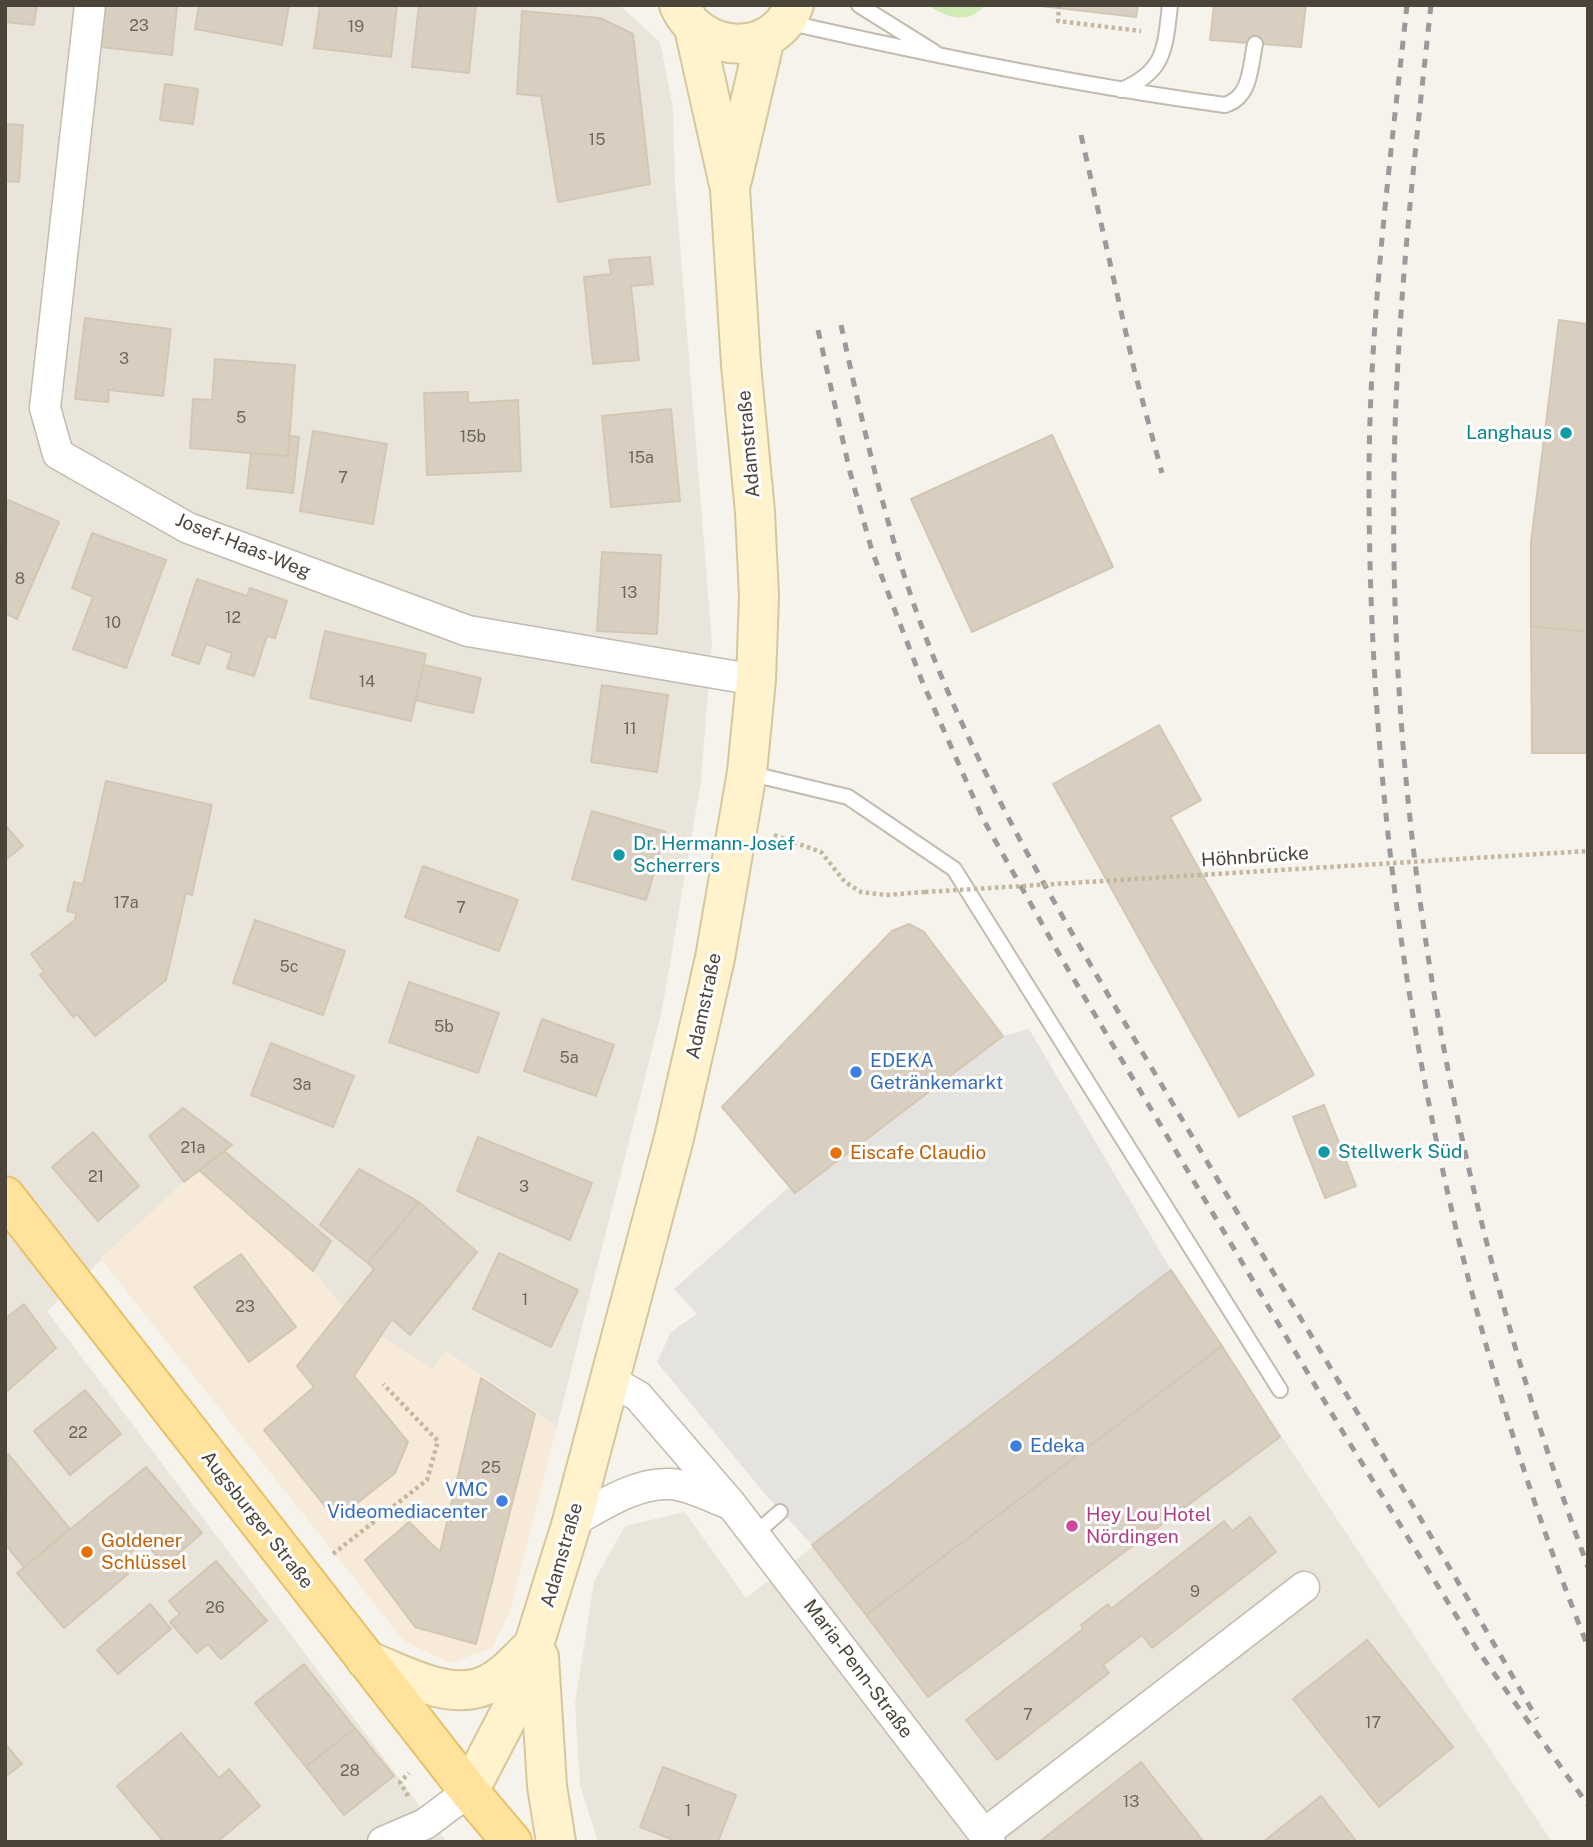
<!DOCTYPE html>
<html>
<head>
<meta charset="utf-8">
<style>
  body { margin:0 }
  #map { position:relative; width:1593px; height:1847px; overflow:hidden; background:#f6f3ec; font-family:"Public Sans",sans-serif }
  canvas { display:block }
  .frame { position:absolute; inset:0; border:7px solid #4b4439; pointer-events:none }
</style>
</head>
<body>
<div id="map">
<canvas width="1593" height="1847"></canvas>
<div class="frame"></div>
</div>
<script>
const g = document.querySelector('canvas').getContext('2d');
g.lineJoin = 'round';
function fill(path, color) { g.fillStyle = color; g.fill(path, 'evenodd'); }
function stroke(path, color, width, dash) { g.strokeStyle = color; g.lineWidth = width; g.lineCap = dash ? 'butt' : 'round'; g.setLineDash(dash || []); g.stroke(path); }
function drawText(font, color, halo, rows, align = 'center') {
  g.font = font + ' "Public Sans",sans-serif'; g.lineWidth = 6; g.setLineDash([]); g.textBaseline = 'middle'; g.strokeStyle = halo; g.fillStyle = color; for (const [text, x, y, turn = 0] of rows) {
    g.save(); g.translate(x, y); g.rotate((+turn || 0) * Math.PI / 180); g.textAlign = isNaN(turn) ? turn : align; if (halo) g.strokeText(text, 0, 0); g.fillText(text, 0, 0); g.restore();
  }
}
fill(new Path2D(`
  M5,5H619L660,42L673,108L675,184L712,642L701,781L662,1010L557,1426L447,1352L432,1369L381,1336L343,1307L313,1271L184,1182L47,1311L447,1842H5Z
  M1171,1270L1552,1842H598L580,1785L575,1704L594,1581L625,1526L685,1512L746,1598Z`), '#eae5da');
fill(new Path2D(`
  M199,1170L313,1271L343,1307L381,1336L432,1368L446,1352L557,1426L510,1612L492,1648L450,1663L404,1641L100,1258Z`), '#f7ead8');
fill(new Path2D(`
  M927,5H985C968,26 946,17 927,5Z`), '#d2eab5');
fill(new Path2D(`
  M1029,1029L1171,1270L812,1545L764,1493L657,1362L671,1332L697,1314L674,1289L790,1186L796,1193L1003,1036Z`), '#e5e3e0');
const building = new Path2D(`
  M5,5H37L34,25L5,22Z
  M105,5H177L172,55L101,47Z
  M199,5H289L282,45L195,29Z
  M320,5H397L391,57L314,48Z
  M419,5H476L469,73L412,67Z
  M1032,5H1138L1136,17Z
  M1214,5H1306L1301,47L1210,40Z
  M522,11L600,18L633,34L650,184L558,202L541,96L517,94Z
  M165,84L198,89L193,124L160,120Z
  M5,124L23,125L19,182L5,181Z
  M650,257L653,284L631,286L639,360L593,364L584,277L611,274L609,260Z
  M85,318L171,329L163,396L109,390L108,402L75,399Z
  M1559,320L1588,324V632L1531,626V542Z
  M215,359L295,365L288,456L190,448L193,399L212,400Z
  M468,392V403L518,400L521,471L427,475L424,393Z
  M671,409L680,501L611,507L602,416Z
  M313,431L387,444L373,524L300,511Z
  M1052,435L1113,567L972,632L911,499Z
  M289,436L299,437L293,493L247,488L251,453L288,456Z
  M8,500L59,522L17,619L5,613V544L8,537L5,536V507Z
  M92,533L166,560L126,668L73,649L93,597L72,588Z
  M602,552L661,555L657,634L597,631Z
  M197,579L247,596L250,588L287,601L275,638L267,636L254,676L227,668L232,653L206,644L199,664L172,655Z
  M1531,626L1588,632V753H1532Z
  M325,631L426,654L411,721L310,698Z
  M424,665L481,678L473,713L415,700Z
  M602,685L668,695L657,772L591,762Z
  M1159,725L1201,800L1170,817L1314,1075L1239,1117L1053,784Z
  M106,781L212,805L192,895L186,893L166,980L95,1036L77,1014L73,1017L40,975L44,972L31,954L75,920L76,913L67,911L74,882L83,884Z
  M592,811L666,832L646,900L572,879Z
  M5,825L23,846L5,860Z
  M423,866L518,900L499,951L405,917Z
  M255,920L345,951L323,1015L233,983Z
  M909,924L924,932L1003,1036L795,1193L722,1107L892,931Z
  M409,982L499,1013L478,1073L389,1042Z
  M542,1019L614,1045L596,1096L524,1071Z
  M271,1043L354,1076L333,1127L251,1095Z
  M1324,1105L1356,1186L1325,1198L1293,1117Z
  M183,1108L232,1145L184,1182L149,1136Z
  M93,1132L139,1186L98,1221L52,1167Z
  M478,1137L592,1183L570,1240L457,1191Z
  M224,1151L331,1241L313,1271L199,1170Z
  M359,1169L419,1202L368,1263L320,1225Z
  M419,1202L477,1252L410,1335L392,1319L354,1376L408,1442L395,1473L336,1520L264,1430L314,1387L297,1366L374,1269L368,1263Z
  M499,1253L578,1290L551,1347L473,1309Z
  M241,1254L296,1327L249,1362L194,1287Z
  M1171,1270L1222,1346L866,1615L812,1545Z
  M24,1304L56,1348L5,1393V1319Z
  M1222,1346L1280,1437L928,1697L866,1615Z
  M481,1378L535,1414L476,1644L415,1627L365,1560L409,1522L440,1552Z
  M85,1390L121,1434L70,1475L34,1431Z
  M8,1454L70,1529L24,1567L5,1544Z
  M146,1467L202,1533L165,1565L144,1541L118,1563L128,1574L64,1628L17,1573Z
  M1250,1517L1276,1552L1152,1648L1142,1635L1103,1665L1109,1673L997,1760L966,1720L1083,1629L1081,1625L1108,1604L1111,1609L1224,1521L1232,1531Z
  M216,1561L267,1621L221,1659L208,1644L197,1653L170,1622L180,1614L169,1601Z
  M150,1604L171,1629L118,1674L97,1650Z
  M1367,1640L1453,1747L1379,1807L1293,1699Z
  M304,1664L355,1728L306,1767L255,1703Z
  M355,1728L394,1776L344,1815L306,1767Z
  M181,1733L219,1778L229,1769L260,1806L217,1842H164L117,1786Z
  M5,1744L22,1764L5,1777Z
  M1141,1762L1204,1842H1039Z
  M663,1767L736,1795L718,1842H679L640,1827Z
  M1321,1796L1357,1842H1263Z`);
fill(building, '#d8cfc1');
stroke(building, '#d3c7b4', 2);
const service = new Path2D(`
  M859,5L934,52
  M786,22C932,55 1077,85 1225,105C1251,97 1250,68 1255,44
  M1121,90C1165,72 1165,49 1170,5
  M748,773L848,797L954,869L1280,1390
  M755,1534L780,1512`);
const minor = new Path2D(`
  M90,5L45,408L58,454L188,528L468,631L756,680
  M610,1380L638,1396L731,1504L990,1842
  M572,1522C601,1506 636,1482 670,1484C689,1485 709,1496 727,1503
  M984,1834L1304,1587
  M383,1842L425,1824L469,1791`);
const secondary = new Path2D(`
  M679,5C701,55 774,58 794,5
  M732,180L765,38
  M539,1657L547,1786L556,1842
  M366,1660C400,1673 447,1701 484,1686C504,1678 519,1659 534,1645
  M469,1791L517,1699L572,1522L674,1138L715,958L747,772L756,680L759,596L755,512L741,365L730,189L694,28`);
const primary = new Path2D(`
  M5,1196L469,1791L512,1842`);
stroke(service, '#c2bbae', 18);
stroke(minor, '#c2bbae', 33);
stroke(secondary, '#d6c79b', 42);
stroke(primary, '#e6c16a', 42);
stroke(new Path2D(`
  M1059,5L1058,21L1141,31
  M774,835L821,852L845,882L861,892L886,895L925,892
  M333,1554L427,1480L438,1441L383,1384
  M408,1796L400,1782L409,1773`), '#c4b79f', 4.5, [3.5, 3.5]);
stroke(service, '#fff', 14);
stroke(minor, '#fff', 30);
stroke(secondary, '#fff3cd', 38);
stroke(primary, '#ffe39c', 38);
stroke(new Path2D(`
  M1407,5C1390,163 1369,323 1369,482C1369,878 1441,1278 1588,1647
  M1431,5C1414,161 1396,317 1394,474C1388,845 1459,1220 1588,1567
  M1081,135L1135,373L1162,473
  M841,325C867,444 893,561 940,673C1000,817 1081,949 1160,1082C1285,1295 1415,1504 1537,1719
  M818,330L850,472L872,551L922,681L983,819L1063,961L1344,1434L1478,1651L1588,1805`), '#9a9a9a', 5, [9, 9]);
stroke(new Path2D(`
  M925,892L1588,851`), '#c4b79f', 4.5, [3.5, 3.5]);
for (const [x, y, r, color] of [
  [1566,433,7,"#0f9aa8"],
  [619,855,7,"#0f9aa8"],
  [856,1072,7,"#3f7fe0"],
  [1324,1152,7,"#0f9aa8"],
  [836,1153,7,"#e8710a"],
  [1016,1446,7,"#3f7fe0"],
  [502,1501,7,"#3f7fe0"],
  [1072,1526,7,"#d1479c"],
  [87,1552,7,"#e8710a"]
]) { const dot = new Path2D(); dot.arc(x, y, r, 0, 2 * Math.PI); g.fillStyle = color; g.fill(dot); stroke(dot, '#fff', 2.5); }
drawText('16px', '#6e675b', null, [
  ["23",139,26],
  ["19",356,27],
  ["15",597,140],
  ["3",124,359],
  ["5",241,418],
  ["15b",473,437],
  ["15a",641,458],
  ["7",343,478],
  ["8",20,579],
  ["13",629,593],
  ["12",233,618],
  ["10",113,623],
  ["14",367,682],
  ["11",630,729],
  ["17a",126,903],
  ["7",461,908],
  ["5c",289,967],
  ["5b",444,1027],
  ["5a",569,1058],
  ["3a",302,1085],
  ["21a",193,1148],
  ["21",96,1177],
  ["3",524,1187],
  ["1",525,1300],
  ["23",245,1307],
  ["22",78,1433],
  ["25",491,1468],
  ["9",1195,1592],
  ["26",215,1608],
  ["7",1028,1715],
  ["17",1373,1723],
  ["28",350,1771],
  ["13",1131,1802],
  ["1",688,1811]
]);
drawText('19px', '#0d838f', '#fff', [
  ["Langhaus",1552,433,"right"],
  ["Dr. Hermann-Josef",633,844],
  ["Scherrers",633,866],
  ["Stellwerk Süd",1338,1152]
], 'left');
drawText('19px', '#4b4439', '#fff', [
  ["Adamstraße",749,444,-95],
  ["Josef-Haas-Weg",243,546,22],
  ["Höhnbrücke",1255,857,-4],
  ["Adamstraße",704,1006,-78],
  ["Augsburger Straße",257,1520,52],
  ["Adamstraße",562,1555,-74],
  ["Maria-Penn-Straße",858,1669,53]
]);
drawText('19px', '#366cbe', '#fff', [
  ["EDEKA",870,1061],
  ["Getränkemarkt",870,1083],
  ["Edeka",1030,1446],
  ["VMC",488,1490,"right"],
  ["Videomediacenter",488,1512,"right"]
], 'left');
drawText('19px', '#c56008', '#fff', [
  ["Eiscafe Claudio",850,1153],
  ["Goldener",101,1541],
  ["Schlüssel",101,1563]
], 'left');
drawText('19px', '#b23c85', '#fff', [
  ["Hey Lou Hotel",1086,1515],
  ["Nördingen",1086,1537]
], 'left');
</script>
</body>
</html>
